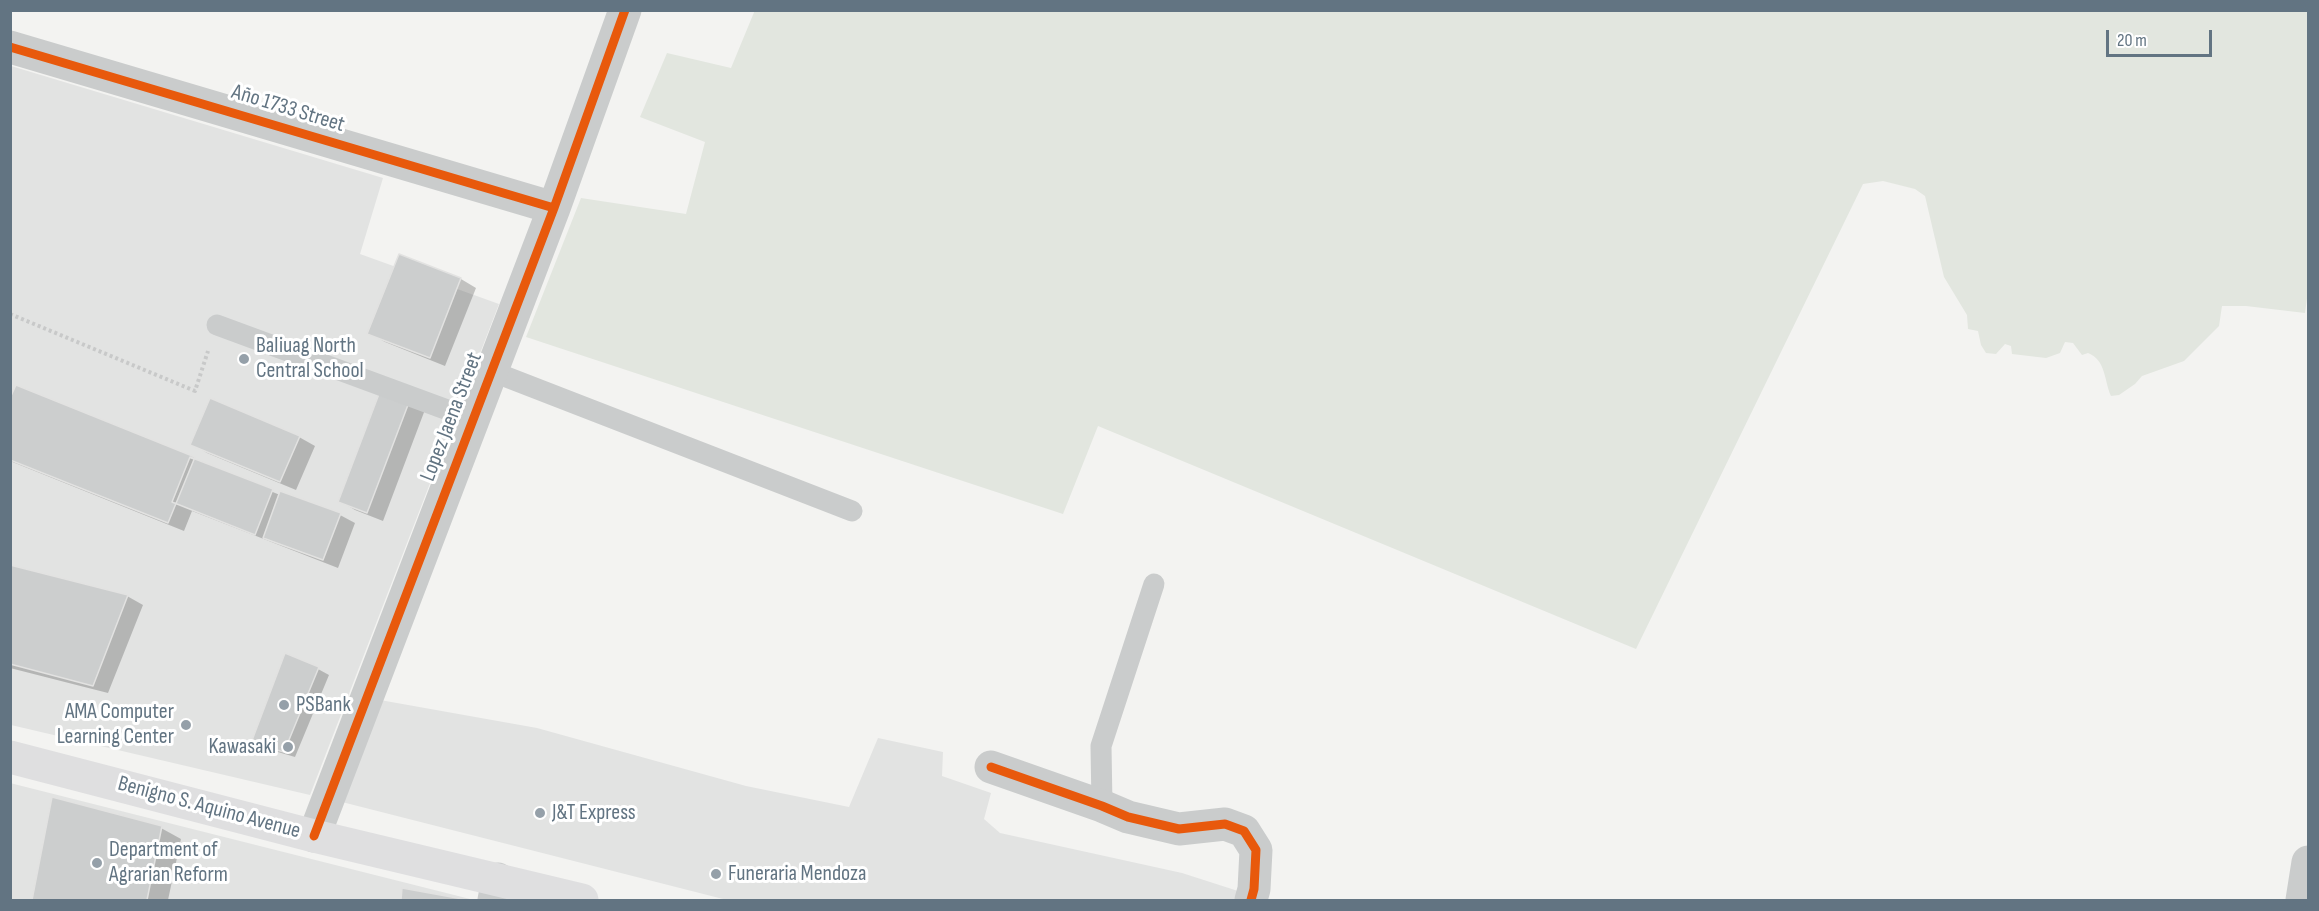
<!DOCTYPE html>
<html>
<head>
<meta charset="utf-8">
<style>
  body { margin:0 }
  #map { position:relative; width:2319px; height:911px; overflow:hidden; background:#f3f3f1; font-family:"Sofia Sans Condensed",sans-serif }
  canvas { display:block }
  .frame { position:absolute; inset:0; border:12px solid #627482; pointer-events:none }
  .scale { position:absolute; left:2106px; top:30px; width:106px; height:27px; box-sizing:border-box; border:3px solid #627482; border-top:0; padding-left:8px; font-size:18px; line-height:21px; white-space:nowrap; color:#627482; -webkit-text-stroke:4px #fff; paint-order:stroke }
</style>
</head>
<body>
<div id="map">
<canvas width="2319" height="911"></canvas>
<div class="frame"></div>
<div class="scale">20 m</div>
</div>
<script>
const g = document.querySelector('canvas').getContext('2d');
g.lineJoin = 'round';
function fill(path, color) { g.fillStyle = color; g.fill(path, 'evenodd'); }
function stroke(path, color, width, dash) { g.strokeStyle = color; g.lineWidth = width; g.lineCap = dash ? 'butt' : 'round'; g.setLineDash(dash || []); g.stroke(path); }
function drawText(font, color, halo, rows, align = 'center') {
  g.font = font + ' "Sofia Sans Condensed",sans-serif'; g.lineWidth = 6; g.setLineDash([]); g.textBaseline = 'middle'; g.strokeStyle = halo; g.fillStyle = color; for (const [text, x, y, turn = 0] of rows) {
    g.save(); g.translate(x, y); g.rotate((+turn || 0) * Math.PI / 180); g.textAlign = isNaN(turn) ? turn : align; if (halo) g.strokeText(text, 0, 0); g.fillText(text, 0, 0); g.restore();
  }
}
fill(new Path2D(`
  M11,66L383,178L360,254L499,304L310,795L11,725Z
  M380,700L537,728L746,786L849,807L878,738L943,752L942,776L991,793L984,819L1000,833L1182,873L1266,900H727L342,802Z
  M10,783L474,900H11Z`), '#e2e3e2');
fill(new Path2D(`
  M755,10L2308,11V291L2305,313L2246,306H2222L2219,326L2184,361L2142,376L2135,384L2119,395L2111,396C2104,380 2106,360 2088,353L2082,355L2073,343L2065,342L2060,353L2046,358L2012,354L2011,346L2005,344L1996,354L1986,353L1981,345L1978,331L1968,329L1967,315L1944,277L1925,196L1915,189L1883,181L1863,184L1636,649L1098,426L1063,514L526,337L581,198L686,214L705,142L640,117L667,53L731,68Z`), '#e2e6df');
fill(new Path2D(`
  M400,256L461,279L476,288L445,366L385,342L369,333Z
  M16,387L280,495L340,515L355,523L338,568L192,511L184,531L10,461V402Z
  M411,398L426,407L383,521L355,510L340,501Z
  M299,437L315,446L296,490L207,453L192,444Z
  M10,566L127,596L143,605L108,693L10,668Z
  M318,669L329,675L295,757L264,748L253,742Z
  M54,799L161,828L181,839L168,900H33Z
  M403,890L460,900H403Z`), '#0003');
const building = new Path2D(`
  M399,254L461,278L430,358L367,334Z
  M16,385L195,457L168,523L10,460V398Z
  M382,386L411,397L367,513L338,502Z
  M210,398L300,436L280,482L190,445Z
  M190,457L273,489L255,535L172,502Z
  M280,491L341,513L323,560L263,538Z
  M10,565L128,595L93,686L10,664Z
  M285,653L319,667L284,752L251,743Z
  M52,797L162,826L147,900H32Z
  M402,888L468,900H401Z`);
fill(building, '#cccece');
stroke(building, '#e2e2e1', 1.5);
stroke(new Path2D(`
  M10,314L195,391L208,351`), '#c8c9c9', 4, [3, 3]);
stroke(new Path2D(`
  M217,325L472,419
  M491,371L852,511
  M1102,806L1101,746L1154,584`), '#cacccc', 21);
stroke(new Path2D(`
  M10,47L554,208
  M991,767L1102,806L1128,817L1179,829L1225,824L1244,831L1256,850L1254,889L1251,900
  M314,836L554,208L625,10
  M494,900L498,879
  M2302,900L2308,862`), '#cacccc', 33);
stroke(new Path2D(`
  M10,757L314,836L582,900`), '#dfdfe0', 33);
stroke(new Path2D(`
  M10,47L554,208
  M991,767L1102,806L1128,817L1179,829L1225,824L1244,831L1256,850L1254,889L1251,900
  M314,836L554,208L625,10`), '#e8590c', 9);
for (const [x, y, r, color] of [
  [244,359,6,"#95a0a9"],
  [284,705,6,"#95a0a9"],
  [186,725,6,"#95a0a9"],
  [288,747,6,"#95a0a9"],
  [540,813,6,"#95a0a9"],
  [97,863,6,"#95a0a9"],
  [716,874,6,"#95a0a9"]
]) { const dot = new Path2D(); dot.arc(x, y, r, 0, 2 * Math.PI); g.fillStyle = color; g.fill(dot); stroke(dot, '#fff', 2); }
drawText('22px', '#627482', '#fff', [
  ["Año 1733 Street",288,109,17],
  ["Lopez Jaena Street",452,417,-69],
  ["Benigno S. Aquino Avenue",209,808,15]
]);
drawText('22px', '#627482', '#fff', [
  ["Baliuag North",256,346],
  ["Central School",256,371],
  ["PSBank",296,705],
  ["AMA Computer",174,712,"right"],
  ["Learning Center",174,737,"right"],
  ["Kawasaki",276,747,"right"],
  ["J&T Express",552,813],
  ["Department of",109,850],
  ["Agrarian Reform",109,875],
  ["Funeraria Mendoza",728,874]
], 'left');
</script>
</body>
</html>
